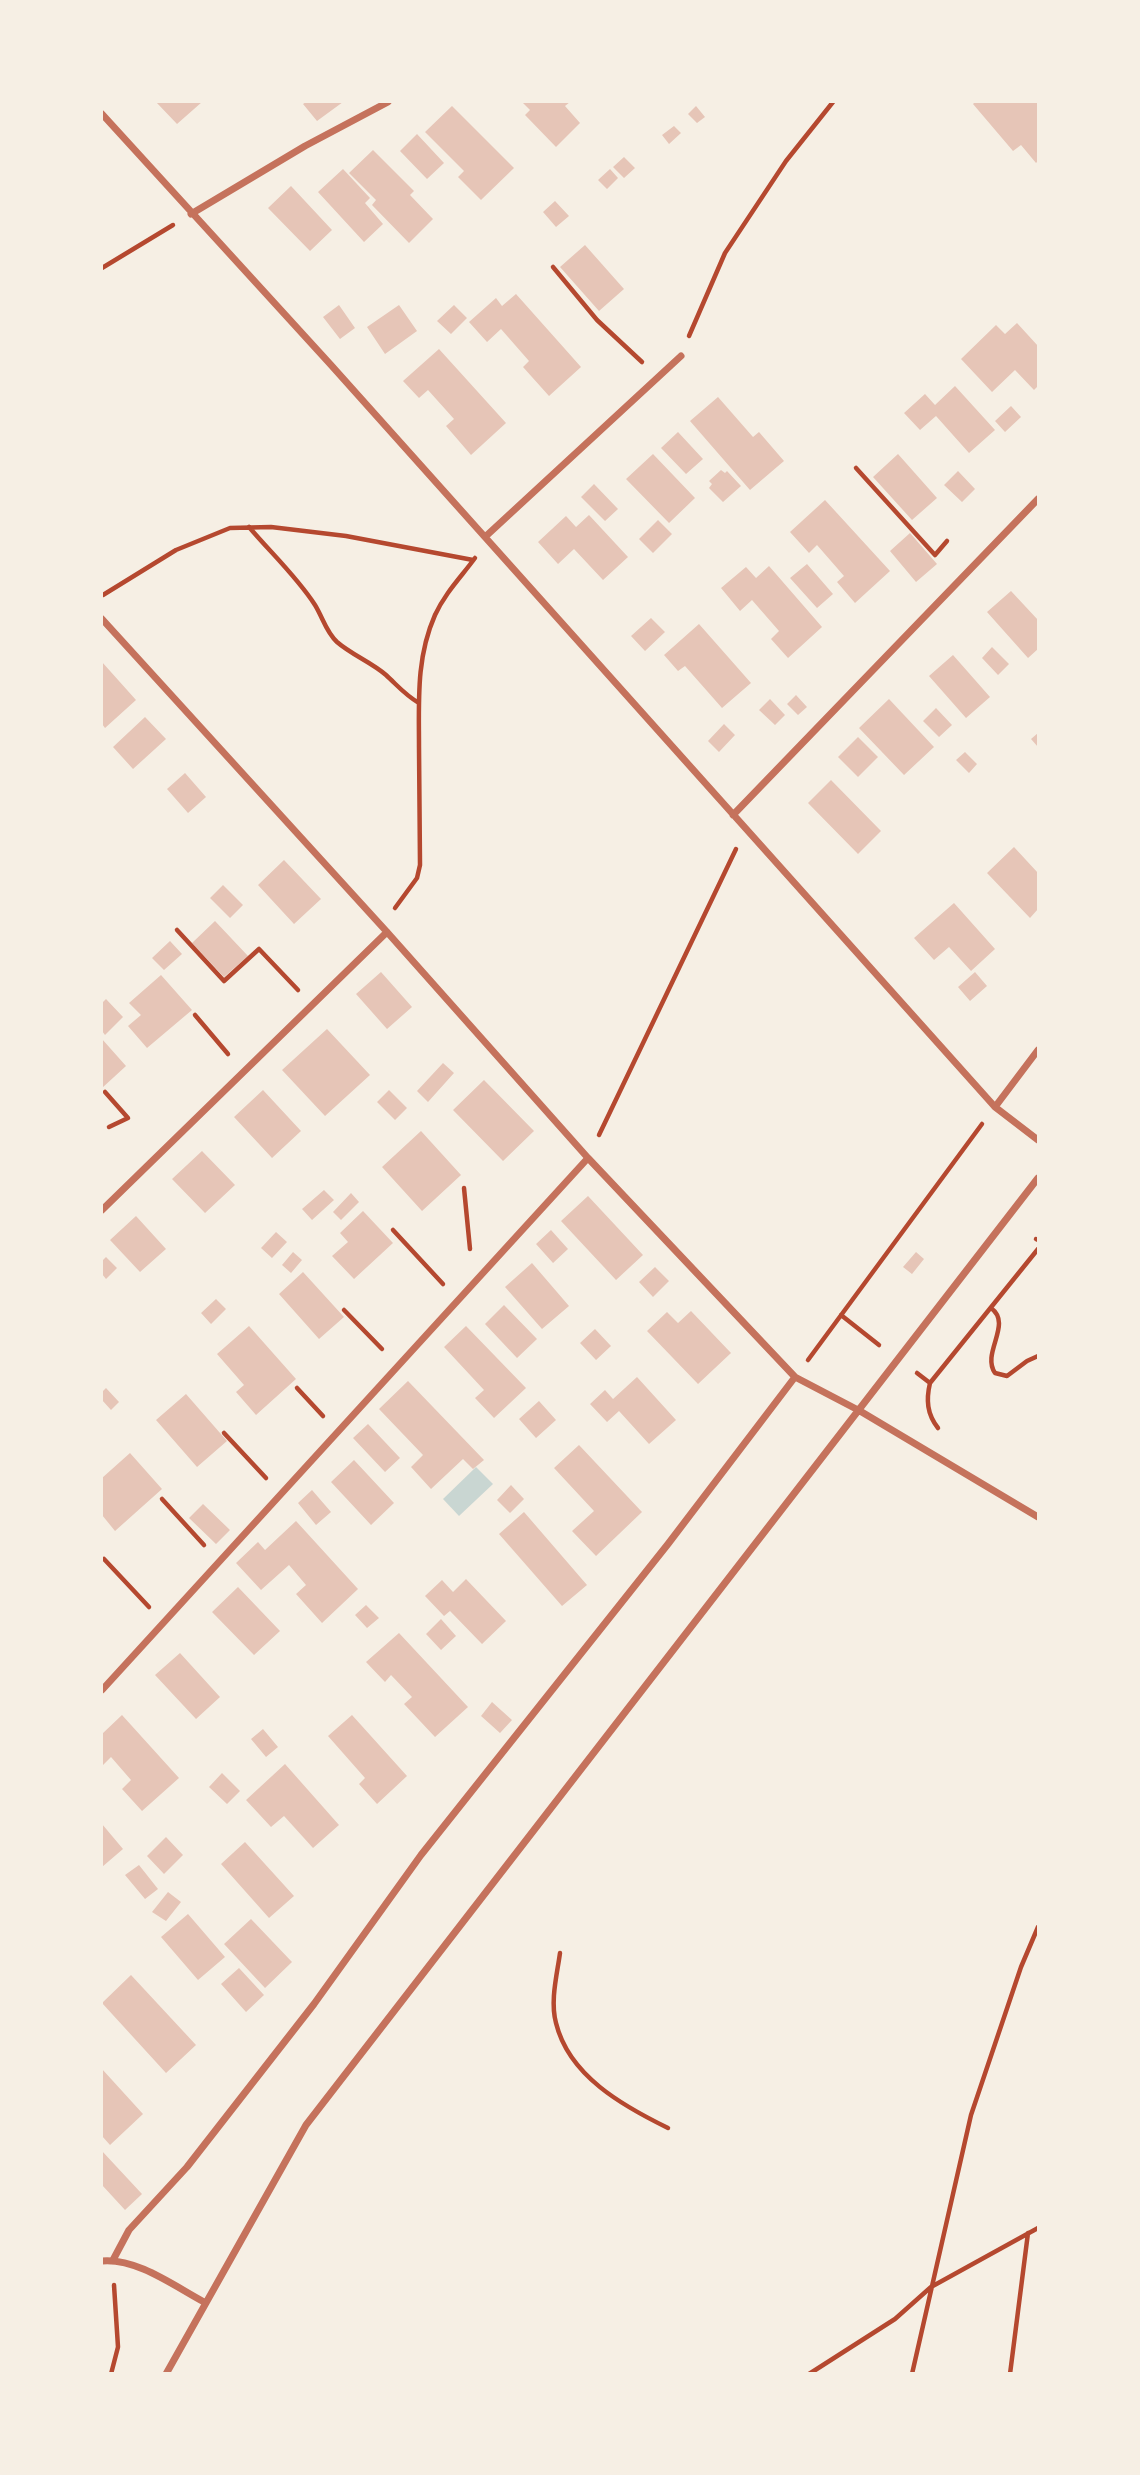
<!DOCTYPE html>
<html>
<head>
<meta charset="utf-8">
<style>
  body { margin:0 }
  #map { position:relative; width:1140px; height:2475px; overflow:hidden; background:#f6efe4; font-family:Figtree,sans-serif }
  canvas { display:block }
  .frame { position:absolute; inset:0; border:103px solid #f6efe4; pointer-events:none }
</style>
</head>
<body>
<div id="map">
<canvas width="1140" height="2475"></canvas>
<div class="frame"></div>
</div>
<script>
const g = document.querySelector('canvas').getContext('2d');
g.lineJoin = 'round';
function fill(path, color) { g.fillStyle = color; g.fill(path, 'evenodd'); }
function stroke(path, color, width, dash) { g.strokeStyle = color; g.lineWidth = width; g.lineCap = dash ? 'butt' : 'round'; g.setLineDash(dash || []); g.stroke(path); }
fill(new Path2D(`
  M476,1467L493,1484L459,1516L443,1499Z`), '#c9d6d2');
fill(new Path2D(`
  M156,102H202L177,124Z
  M306,102H343L317,121L303,104Z
  M522,102H570L565,106L580,123L556,147L525,115L530,110Z
  M975,102H1037L1038,161L1036,163L1021,145L1013,151L973,104Z
  M452,106L514,168L481,200L458,177L464,171L425,132Z
  M696,106L705,117L697,123L688,114Z
  M674,126L681,133L669,144L662,135Z
  M417,134L444,163L427,179L400,151Z
  M373,150L414,191L410,195L433,219L409,243L372,205L376,200L349,173Z
  M624,157L635,168L624,178L613,167Z
  M343,169L370,198L365,203L383,224L364,242L318,192Z
  M610,169L618,178L607,189L598,180Z
  M291,186L332,230L310,251L268,208Z
  M555,201L569,216L556,227L543,212Z
  M585,245L624,289L599,311L560,267Z
  M516,294L581,367L549,396L523,367L529,361L501,329L487,342L469,322L496,298L502,306Z
  M339,305L355,328L340,339L323,317Z
  M399,305L417,331L385,354L367,327Z
  M454,305L467,318L451,334L437,321Z
  M1017,323L1038,346V386L1034,390L1015,370L992,392L961,359L996,325L1005,334Z
  M439,349L506,423L471,455L446,426L454,419L428,390L419,398L403,381Z
  M955,386L995,430L969,453L936,416L920,430L904,413L925,394L935,405Z
  M718,397L753,437L759,432L784,461L750,490L690,421Z
  M1011,406L1021,417L1005,432L995,421Z
  M678,432L703,459L686,474L661,448Z
  M653,454L695,498L669,523L626,479Z
  M898,454L937,498L912,520L873,477Z
  M721,470L725,473L727,471L741,486L723,502L709,488L712,484L709,481Z
  M958,471L975,489L962,502L944,485Z
  M594,484L618,509L605,521L581,497Z
  M825,500L890,571L855,603L837,582L844,576L817,545L809,553L790,532Z
  M589,515L628,557L603,580L574,549L558,564L538,542L566,516L576,527Z
  M658,520L672,534L653,553L639,539Z
  M910,533L937,564L916,582L890,551Z
  M807,564L833,594L817,608L790,578Z
  M769,566L822,627L788,658L771,639L779,631L752,600L740,611L721,588L746,567L756,578Z
  M1011,591L1038,620V649L1028,658L987,612Z
  M651,618L665,632L645,651L631,636Z
  M699,624L751,683L722,708L685,666L678,671L664,655Z
  M992,647L1009,664L998,675L982,658Z
  M953,655L990,697L966,718L929,676Z
  M102,662L136,700L105,728L102,724Z
  M796,695L807,707L798,715L787,704Z
  M770,699L785,715L775,725L759,710Z
  M889,699L934,747L904,775L859,728Z
  M936,708L952,725L939,737L923,721Z
  M145,717L166,739L133,769L113,747Z
  M724,724L735,735L719,752L708,741Z
  M1038,733V747L1031,739Z
  M858,737L878,757L858,777L838,757Z
  M965,752L977,764L969,773L956,760Z
  M185,773L206,797L188,813L167,789Z
  M831,780L881,831L858,854L808,803Z
  M1014,847L1038,873V909L1030,918L987,873Z
  M284,860L321,899L294,924L258,885Z
  M223,885L243,905L230,918L210,898Z
  M954,903L995,949L971,971L949,947L934,960L914,938Z
  M215,921L248,956L224,977L192,943Z
  M170,941L182,954L164,970L152,958Z
  M381,972L412,1007L387,1029L356,994Z
  M975,972L987,986L970,1001L958,987Z
  M161,975L192,1010L147,1048L128,1026L141,1015L129,1003Z
  M106,999L123,1017L105,1035L102,1031V1003Z
  M327,1029L370,1075L325,1116L282,1070Z
  M102,1039L126,1066L102,1088Z
  M443,1063L454,1073L428,1102L417,1091Z
  M484,1080L534,1131L503,1161L453,1110Z
  M263,1090L301,1131L272,1158L234,1117Z
  M389,1090L407,1108L395,1120L377,1102Z
  M421,1131L461,1175L422,1211L382,1167Z
  M202,1151L235,1185L205,1213L172,1179Z
  M324,1190L334,1200L312,1220L302,1209Z
  M351,1193L359,1202L341,1220L333,1212Z
  M588,1196L643,1255L616,1280L561,1221Z
  M363,1211L393,1243L354,1279L332,1256L348,1242L340,1233Z
  M136,1216L166,1249L140,1272L110,1240Z
  M551,1230L568,1249L553,1263L536,1244Z
  M276,1232L287,1242L272,1258L261,1248Z
  M293,1252L302,1260L291,1273L282,1265Z
  M916,1252L924,1259L912,1274L903,1267Z
  M106,1257L117,1268L106,1279L102,1274V1261Z
  M532,1263L569,1306L542,1329L505,1287Z
  M655,1267L669,1281L653,1297L639,1282Z
  M303,1272L344,1317L319,1339L279,1294Z
  M216,1299L226,1309L211,1324L201,1313Z
  M504,1305L537,1339L517,1358L485,1324Z
  M691,1311L731,1353L698,1384L647,1331L667,1312L678,1323Z
  M249,1326L296,1379L256,1415L236,1392L244,1385L217,1354Z
  M466,1326L526,1388L494,1418L475,1398L484,1390L444,1347Z
  M595,1329L611,1346L596,1360L580,1343Z
  M637,1377L676,1420L649,1444L619,1411L607,1422L590,1404L605,1390L613,1399Z
  M408,1381L484,1460L473,1469L463,1459L431,1489L411,1467L423,1455L379,1409Z
  M106,1388L119,1402L111,1410L102,1400V1392Z
  M186,1394L227,1441L197,1467L156,1420Z
  M539,1401L556,1420L536,1438L519,1419Z
  M368,1424L400,1458L385,1472L353,1438Z
  M579,1445L642,1512L596,1556L572,1531L594,1511L554,1468Z
  M130,1453L162,1489L115,1531L102,1515V1478Z
  M354,1460L394,1503L371,1525L331,1482Z
  M511,1485L524,1499L510,1513L497,1500Z
  M312,1490L331,1512L316,1525L298,1503Z
  M203,1504L230,1530L216,1544L189,1518Z
  M524,1512L587,1585L562,1606L499,1534Z
  M296,1521L358,1589L322,1623L296,1594L306,1585L289,1565L261,1590L236,1563L258,1542L265,1550Z
  M466,1579L506,1621L482,1644L450,1611L444,1616L425,1596L442,1580L453,1592Z
  M238,1587L280,1631L254,1655L212,1612Z
  M366,1605L379,1618L367,1628L355,1615Z
  M441,1619L456,1636L441,1650L426,1634Z
  M399,1633L468,1707L435,1737L404,1704L412,1697L391,1675L385,1682L366,1662Z
  M180,1653L220,1697L196,1719L155,1675Z
  M492,1702L512,1720L500,1733L481,1716Z
  M122,1715L179,1778L142,1811L122,1789L131,1780L111,1757L102,1766V1734Z
  M352,1715L407,1776L377,1804L359,1784L365,1778L328,1736Z
  M263,1729L278,1747L266,1757L251,1739Z
  M285,1764L339,1825L313,1848L284,1816L271,1827L246,1800Z
  M222,1773L240,1791L227,1804L209,1787Z
  M102,1824L123,1849L102,1867Z
  M166,1837L183,1855L164,1874L147,1856Z
  M245,1842L294,1896L269,1918L221,1864Z
  M139,1865L158,1889L145,1899L125,1875Z
  M168,1892L181,1902L166,1921L152,1912Z
  M188,1914L225,1957L198,1980L161,1937Z
  M251,1919L292,1962L265,1988L224,1944Z
  M239,1968L264,1995L246,2012L221,1984Z
  M131,1975L196,2045L166,2073L102,2003Z
  M102,2069L143,2114L110,2145L102,2136Z
  M102,2151L142,2194L125,2210L102,2185Z`), '#e6c5b7');
stroke(new Path2D(`
  M553,267L597,320L642,362
  M102,268L173,225
  M689,336L725,253L786,161L833,102
  M856,468L935,555L947,541
  M249,527C271,553 297,577 315,605C323,618 326,632 337,642C352,655 371,662 386,675C398,686 405,695 419,703
  M103,595L176,550L230,528L271,527L346,536L473,560
  M395,908L417,878L420,865C420,826 419,787 419,747C419,701 416,658 435,615C445,593 461,577 475,558
  M177,930L224,981L259,949L298,990
  M195,1015L228,1054
  M105,1092L128,1118L109,1127
  M599,1135L736,849
  M464,1188L470,1249
  M393,1230L443,1284
  M1036,1239L1038,1240
  M991,1308C1013,1324 981,1353 995,1373L1007,1376L1027,1361L1038,1356
  M344,1310L382,1349
  M841,1315L879,1345
  M808,1360L982,1124
  M917,1373L930,1383L1038,1249
  M930,1383C926,1400 927,1414 938,1428
  M297,1388L323,1416
  M224,1433L266,1478
  M162,1499L204,1545
  M104,1559L149,1607
  M560,1953C557,1975 550,2001 556,2023C569,2076 623,2106 668,2128
  M111,2374L118,2347L114,2285
  M809,2374L895,2319L931,2287L1038,2228
  M912,2374L971,2115L1021,1967L1038,1927
  M1010,2374L1028,2233`), '#b5482f', 4.5);
stroke(new Path2D(`
  M102,114L331,365L995,1107L1038,1140
  M191,214L305,146L388,102
  M485,537L681,356
  M102,619L387,932L588,1158L795,1377L860,1411L1038,1517
  M733,815L1038,499
  M995,1107L1038,1050
  M102,1210L387,932
  M102,1690L588,1158
  M113,2260L129,2230L187,2167L314,2004L421,1855L668,1544L795,1377
  M102,2261C137,2258 174,2286 204,2302
  M166,2374L306,2125L1038,1178`), '#c5725c', 7);
</script>
</body>
</html>
